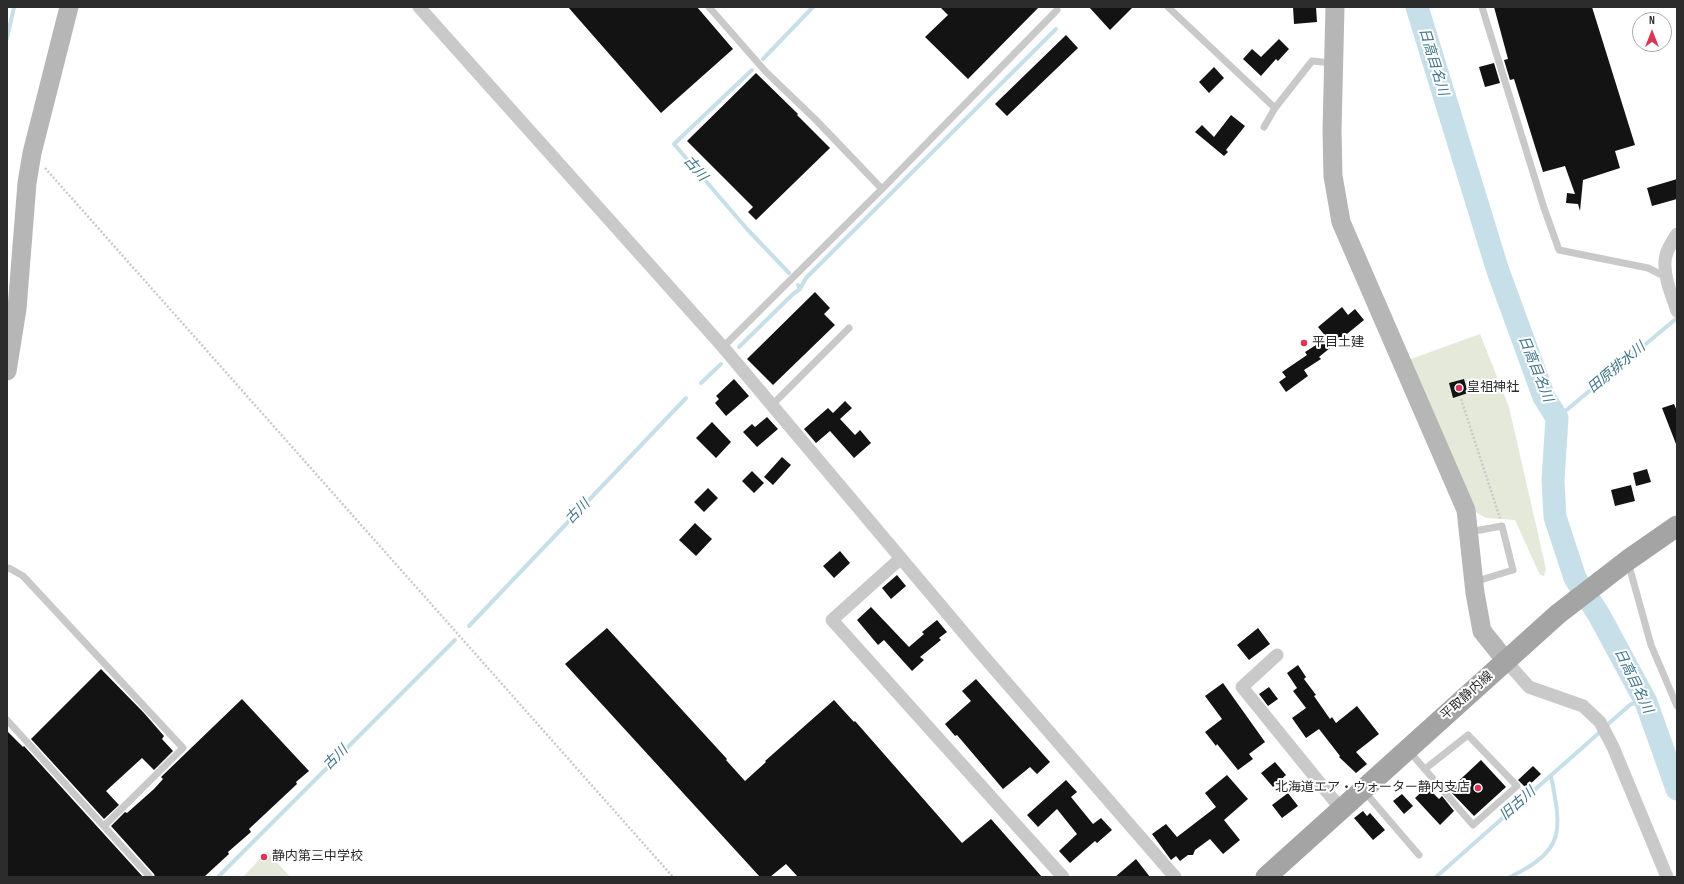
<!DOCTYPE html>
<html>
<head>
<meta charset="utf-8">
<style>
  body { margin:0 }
  #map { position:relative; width:1684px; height:884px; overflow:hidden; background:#fff; font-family:"Sofia Sans Condensed",sans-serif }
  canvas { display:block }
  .frame { position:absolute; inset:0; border:8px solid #2c2c2c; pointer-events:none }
  .north { position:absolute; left:1632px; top:12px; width:40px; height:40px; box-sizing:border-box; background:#fff; border:1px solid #ababab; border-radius:50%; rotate:0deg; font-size:11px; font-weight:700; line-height:16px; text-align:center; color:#2c2c2c }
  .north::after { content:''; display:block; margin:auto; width:14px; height:18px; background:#db3656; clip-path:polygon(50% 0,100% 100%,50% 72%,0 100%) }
</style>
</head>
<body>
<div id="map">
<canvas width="1684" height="884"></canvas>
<div class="frame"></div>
<div class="north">N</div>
</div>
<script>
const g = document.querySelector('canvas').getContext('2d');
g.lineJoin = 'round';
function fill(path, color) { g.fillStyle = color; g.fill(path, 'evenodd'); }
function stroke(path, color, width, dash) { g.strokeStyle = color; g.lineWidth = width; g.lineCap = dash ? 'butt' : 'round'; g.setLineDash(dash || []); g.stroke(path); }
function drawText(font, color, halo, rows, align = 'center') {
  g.font = font + ' "Sofia Sans Condensed","Noto Sans JP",sans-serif'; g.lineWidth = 4; g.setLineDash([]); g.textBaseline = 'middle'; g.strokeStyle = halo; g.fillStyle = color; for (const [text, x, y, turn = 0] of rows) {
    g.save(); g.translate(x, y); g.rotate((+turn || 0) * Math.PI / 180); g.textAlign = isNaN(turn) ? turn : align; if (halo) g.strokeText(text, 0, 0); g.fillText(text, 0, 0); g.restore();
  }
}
fill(new Path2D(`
  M1480,334L1509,407L1546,569L1544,576L1540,575L1515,520L1486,518L1472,510L1408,360Z
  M267,851L290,877H243Z`), '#e4e9da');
stroke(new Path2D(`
  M7,38L14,7
  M763,59L813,7
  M752,70L674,144L747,229L789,273
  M800,289L806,278L1056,29
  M739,347L793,294L800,289L798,285
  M701,383L721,364
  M1557,418L1677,318
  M469,626L686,398
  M1607,725L1631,704L1646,702
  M218,877L455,640
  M1436,877L1600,732
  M1510,877C1565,850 1562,832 1551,776`), '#c7dfe9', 4);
stroke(new Path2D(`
  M1417,7L1497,268L1544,397L1557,418L1553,480L1555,517L1575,578L1599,615L1646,702L1677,789`), '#c7dfe9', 23);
fill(new Path2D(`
  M568,7H697L733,49L661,113Z
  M940,7H1039L968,79L925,37L948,15Z
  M1089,7H1133L1110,30Z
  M1293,7H1316L1317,22L1294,24Z
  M1494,7H1592L1635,145L1615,151L1620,168L1583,180L1580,211L1578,204L1566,203L1567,193L1575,194L1565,166L1543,172L1514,79L1510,80L1504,60L1508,59Z
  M1066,35L1078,48L1007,116L995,104Z
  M1279,39L1289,49L1278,61L1276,59L1261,76L1243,59L1252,49L1261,57Z
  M1494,63L1500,83L1485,87L1479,67Z
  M1214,67L1224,78L1209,93L1199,82Z
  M756,73L798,114L797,115L830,148L756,220L748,212L753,207L687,141Z
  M1231,115L1245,126L1226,150L1228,152L1224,156L1195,132L1202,125L1214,137Z
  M1677,179V199L1652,206L1647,188Z
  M815,292L830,308L824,314L835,325L773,385L747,359Z
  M1342,307L1348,315L1355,309L1364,320L1319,357L1321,359L1304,370L1308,376L1286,392L1279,382L1286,377L1282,372L1307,355L1305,352L1327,338L1318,327Z
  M734,379L749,396L726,416L715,403L719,399L716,396Z
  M1464,379L1468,393L1453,398L1449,383Z
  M845,401L852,408L840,419L855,435L860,430L871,443L854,458L830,431L816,443L804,429L828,408L833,413Z
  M1674,404L1677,411L1676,444L1662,408Z
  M767,417L778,429L757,447L743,432L752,424L755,427Z
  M712,422L731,442L716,458L696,438Z
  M782,457L791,465L773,485L764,477Z
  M1647,469L1651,482L1636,486L1633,473Z
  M752,471L764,483L754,493L742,481Z
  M1631,485L1635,501L1615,506L1611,490Z
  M708,488L718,498L704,512L694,502Z
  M695,523L712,539L696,556L679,540Z
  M840,551L850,563L834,578L823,566Z
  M897,575L906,586L891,599L882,588Z
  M871,607L909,647L924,634L922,632L937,620L947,632L939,638L941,640L920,657L924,660L912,671L884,640L878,645L857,620Z
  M607,628L727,759L726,760L745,781L766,762L765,761L834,700L854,722L855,721L962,843L991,819L1042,877H798L786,864L770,877H760L565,664Z
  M1258,628L1270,644L1249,660L1237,645Z
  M1298,665L1306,677L1304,679L1316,695L1314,696L1330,719L1332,717L1336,723L1357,706L1379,734L1356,752L1367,764L1356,773L1339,757L1340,756L1319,729L1306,738L1292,718L1306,708L1293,691L1297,688L1287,673Z
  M101,669L144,713L164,736L162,739L173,751L154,770L142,758L106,791L119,805L104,819L31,739Z
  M976,679L1050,762L1037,774L1030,767L1003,789L957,735L955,736L945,724L971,701L962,691Z
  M1223,683L1265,742L1249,754L1253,759L1238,770L1217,744L1216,746L1205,732L1222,719L1205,696Z
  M1269,687L1278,699L1268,706L1259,694Z
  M242,699L309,771L296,782L297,784L249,829L251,832L228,852L229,854L204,877H155L154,874L111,826L125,812L127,813L154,789L163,779L161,777Z
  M7,731L23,747L24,746L143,877H7Z
  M1481,760L1506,787L1474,816L1449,790Z
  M1275,762L1286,775L1273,787L1261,773Z
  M1533,766L1541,774L1526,788L1518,780Z
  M1227,775L1248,799L1224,820L1240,840L1223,854L1210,839L1195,850L1193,855H1188L1180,861L1176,856L1171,860L1152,834L1166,824L1177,837L1216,807L1205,793Z
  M1066,780L1077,792L1071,797L1093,824L1101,818L1112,830L1097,843L1095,841L1070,863L1059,851L1077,834L1057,809L1038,827L1027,815Z
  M1427,787L1439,799L1442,796L1454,811L1440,825L1415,798Z
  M1288,793L1298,806L1282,818L1272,805Z
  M1402,794L1413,806L1404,814L1393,801Z
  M1363,811L1367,816L1370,813L1385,830L1373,840L1354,818Z
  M1136,859L1150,877H1115Z`), '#131313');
stroke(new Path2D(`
  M45,168L673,877
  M1461,399L1500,518`), '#c9c9c9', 2.5, [2, 2]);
stroke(new Path2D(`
  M709,7L766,72L816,120L882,189
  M1168,7L1275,108
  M1482,7L1544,208L1559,250L1648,268L1666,277
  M1264,127L1275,108L1312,61L1332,63
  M723,347L882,189L1057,10
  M772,405L849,328
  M1469,532L1502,526L1513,570L1474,582
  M1628,562L1651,645L1677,706
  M7,569L9,568L23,576L183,748L104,826
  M7,720L150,877
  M1409,751L1473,825L1517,786L1468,735L1425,769
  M1364,791L1419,855`), '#c9c9c9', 7);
stroke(new Path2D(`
  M419,7L723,347L979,651L1175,877
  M1677,234C1672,242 1665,252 1665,262C1664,278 1672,296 1677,311
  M901,558L832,620L1063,877
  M1277,655L1242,687L1341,809
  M1506,661L1529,687L1583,706L1600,722L1613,747L1667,877`), '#c9c9c9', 13);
stroke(new Path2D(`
  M1335,7L1332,131L1333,176L1341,222L1466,510L1475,593L1482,631L1506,661
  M7,371L17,309L27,183L32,153L69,7`), '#b6b6b6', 19);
stroke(new Path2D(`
  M1266,877L1558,614L1628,560L1677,526`), '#a4a4a4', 21);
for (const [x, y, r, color] of [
  [1304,343,4,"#db3656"],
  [1459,388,4,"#db3656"],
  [1478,788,4,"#db3656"],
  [264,857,4,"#db3656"]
]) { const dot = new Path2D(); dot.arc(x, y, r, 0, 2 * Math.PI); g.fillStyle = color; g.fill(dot); stroke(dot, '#fff', 1.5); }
drawText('13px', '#2c2c2c', '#fff', [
  ["平目土建",1312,343],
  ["皇祖神社",1467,388],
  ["北海道エア・ウォーター静内支店",1470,788,"right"],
  ["静内第三中学校",272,857]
], 'left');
drawText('13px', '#2c2c2c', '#fff', [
  ["平取静内線",1467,696,-42]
]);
drawText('italic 14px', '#3f7589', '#fff', [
  ["日高目名川",1433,62,73],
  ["古川",695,169,49],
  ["田原排水川",1617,368,-40],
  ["日高目名川",1535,369,68],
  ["古川",578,512,-46],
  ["日高目名川",1633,681,64],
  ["古川",336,758,-45],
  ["旧古川",1518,804,-41]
]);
</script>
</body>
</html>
